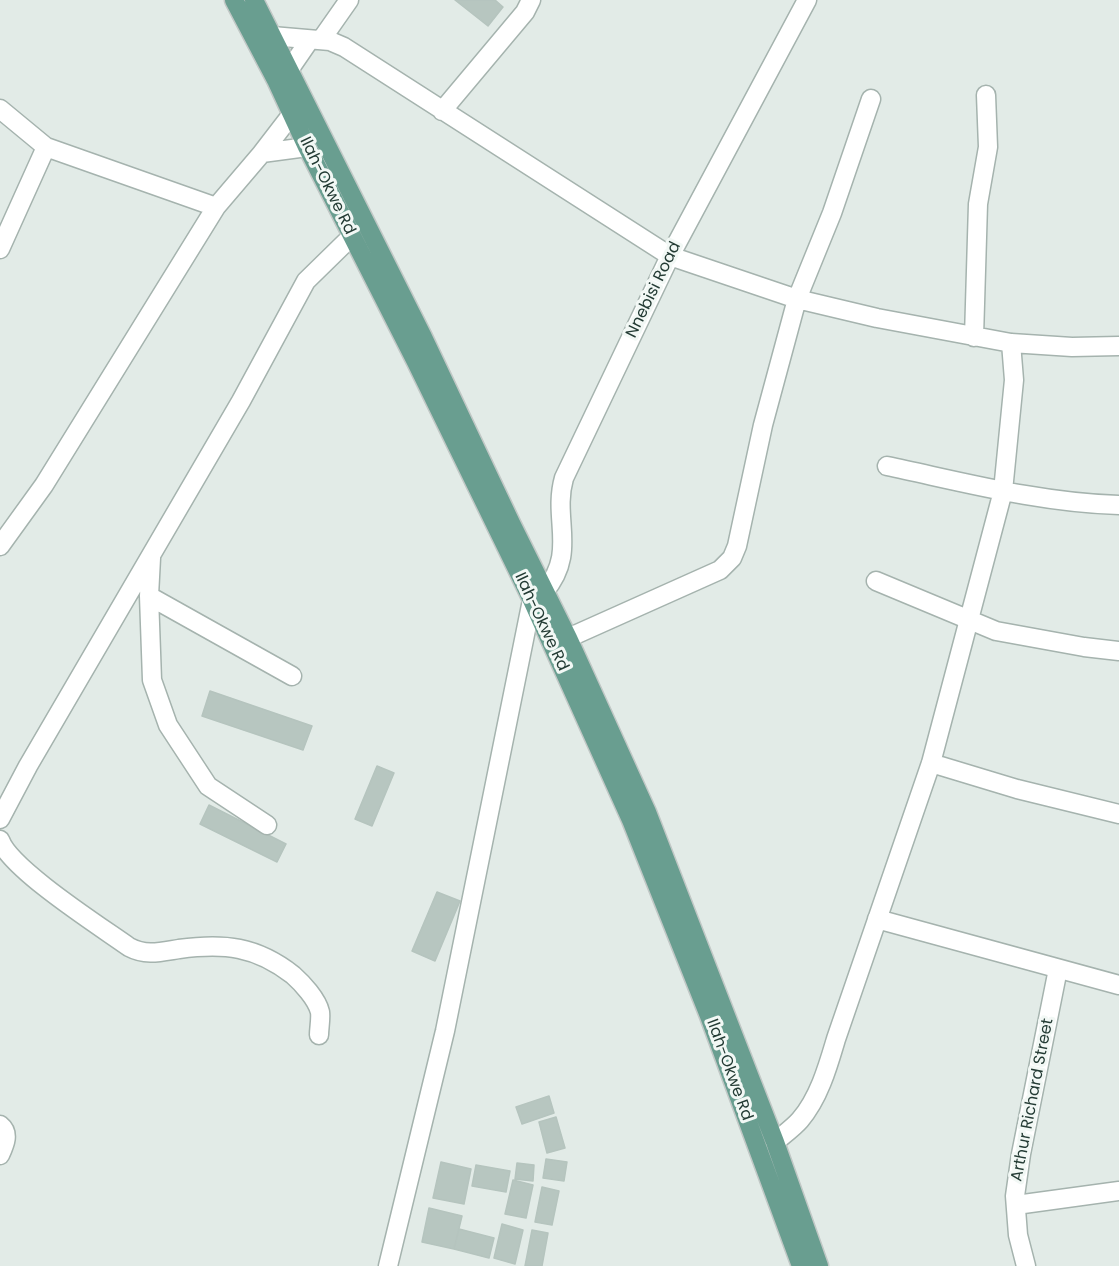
<!DOCTYPE html>
<html>
<head>
<meta charset="utf-8">
<style>
  body { margin:0 }
  canvas { display:block; background:#e2ebe7 }
</style>
</head>
<body>
<canvas width="1119" height="1266"></canvas>
<script>
const g = document.querySelector('canvas').getContext('2d');
g.lineJoin = 'round';
function fill(path, color) { g.fillStyle = color; g.fill(path, 'evenodd'); }
function stroke(path, color, width, dash) { g.strokeStyle = color; g.lineWidth = width; g.lineCap = dash ? 'butt' : 'round'; g.setLineDash(dash || []); g.stroke(path); }
function drawText(font, color, halo, rows, align = 'center') {
  g.font = font + ' Poppins,sans-serif'; g.lineWidth = 6; g.setLineDash([]); g.textBaseline = 'middle'; g.strokeStyle = halo; g.fillStyle = color; for (const [text, x, y, turn = 0] of rows) {
    g.save(); g.translate(x, y); g.rotate((+turn || 0) * Math.PI / 180); g.textAlign = isNaN(turn) ? turn : align; if (halo) g.strokeText(text, 0, 0); g.fillText(text, 0, 0); g.restore();
  }
}
const building = new Path2D(`
  M455,0H495L503,7L488,26Z
  M210,691L312,726L303,750L202,716Z
  M377,766L394,773L372,826L355,819Z
  M209,805L286,844L277,862L200,824Z
  M437,892L460,901L435,961L412,951Z
  M549,1096L554,1113L522,1124L516,1107Z
  M556,1117L565,1148L547,1153L539,1122Z
  M546,1159L567,1162L564,1181L543,1178Z
  M441,1162L471,1169L464,1204L433,1198Z
  M517,1163L534,1165L533,1181L515,1179Z
  M476,1165L510,1171L506,1192L472,1186Z
  M513,1180L533,1185L526,1218L505,1214Z
  M542,1187L559,1191L552,1225L535,1222Z
  M429,1208L462,1216L454,1249L422,1242Z
  M502,1224L523,1230L515,1264L494,1258Z
  M459,1229L494,1238L489,1258L454,1249Z
  M532,1230L548,1233L542,1266H525Z`);
fill(building, '#b7c6c0');
stroke(building, '#b5c4be', 1.5);
const minor = new Path2D(`
  M321,40L349,0
  M260,42L272,36L330,41L344,47L670,256L797,299L877,318L1011,343L1072,347L1119,346
  M278,79L289,70L309,41
  M0,109L46,147L216,207
  M442,111L525,12L531,0
  M262,153L307,147
  M0,249L46,147
  M974,337L978,204L988,147L986,95
  M887,466C963,482 1041,503 1119,505
  M0,546L44,485L216,207L262,153L292,114
  M151,558L149,596L152,680L168,725L208,786L267,825
  M876,581L996,631L1084,647L1119,651
  M544,592C578,552 552,520 564,478L670,256L807,0
  M149,596L292,676
  M568,638L720,570L732,558L737,546L763,425L797,299L832,213L871,99
  M931,763L1017,789L1119,814
  M0,819L28,766L241,401L306,281L351,237
  M0,840C10,869 101,927 129,947C146,956 160,952 179,949C224,943 256,946 293,975C302,983 317,999 320,1012C321,1019 319,1028 319,1035
  M877,919L1119,985
  M0,1125C10,1133 5,1144 0,1155
  M775,1142C783,1135 793,1128 800,1120C819,1098 828,1066 836,1039L931,763L1003,491L1014,380L1011,343
  M1016,1205L1119,1191
  M388,1266L445,1031L532,600
  M1026,1266L1018,1235L1015,1196L1021,1154L1058,969`);
const major = new Path2D(`
  M234,0L276,80L307,147L416,362L532,600L631,820L709,1016L801,1266
  M254,0L423,337L511,523L568,638L647,812L775,1142L819,1266`);
stroke(minor, '#a5b3ae', 21);
stroke(major, '#c1c8c6', 21);
stroke(minor, '#fff', 18);
stroke(major, '#699e90', 18);
drawText('16px', '#233b34', '#f2f8f5', [
  ["Ilah-Okwe Rd",327,186,64],
  ["Nnebisi Road",654,290,-64],
  ["Ilah-Okwe Rd",541,622,65],
  ["Ilah-Okwe Rd",729,1070,70],
  ["Arthur Richard Street",1033,1100,-79]
]);
</script>
</body>
</html>
